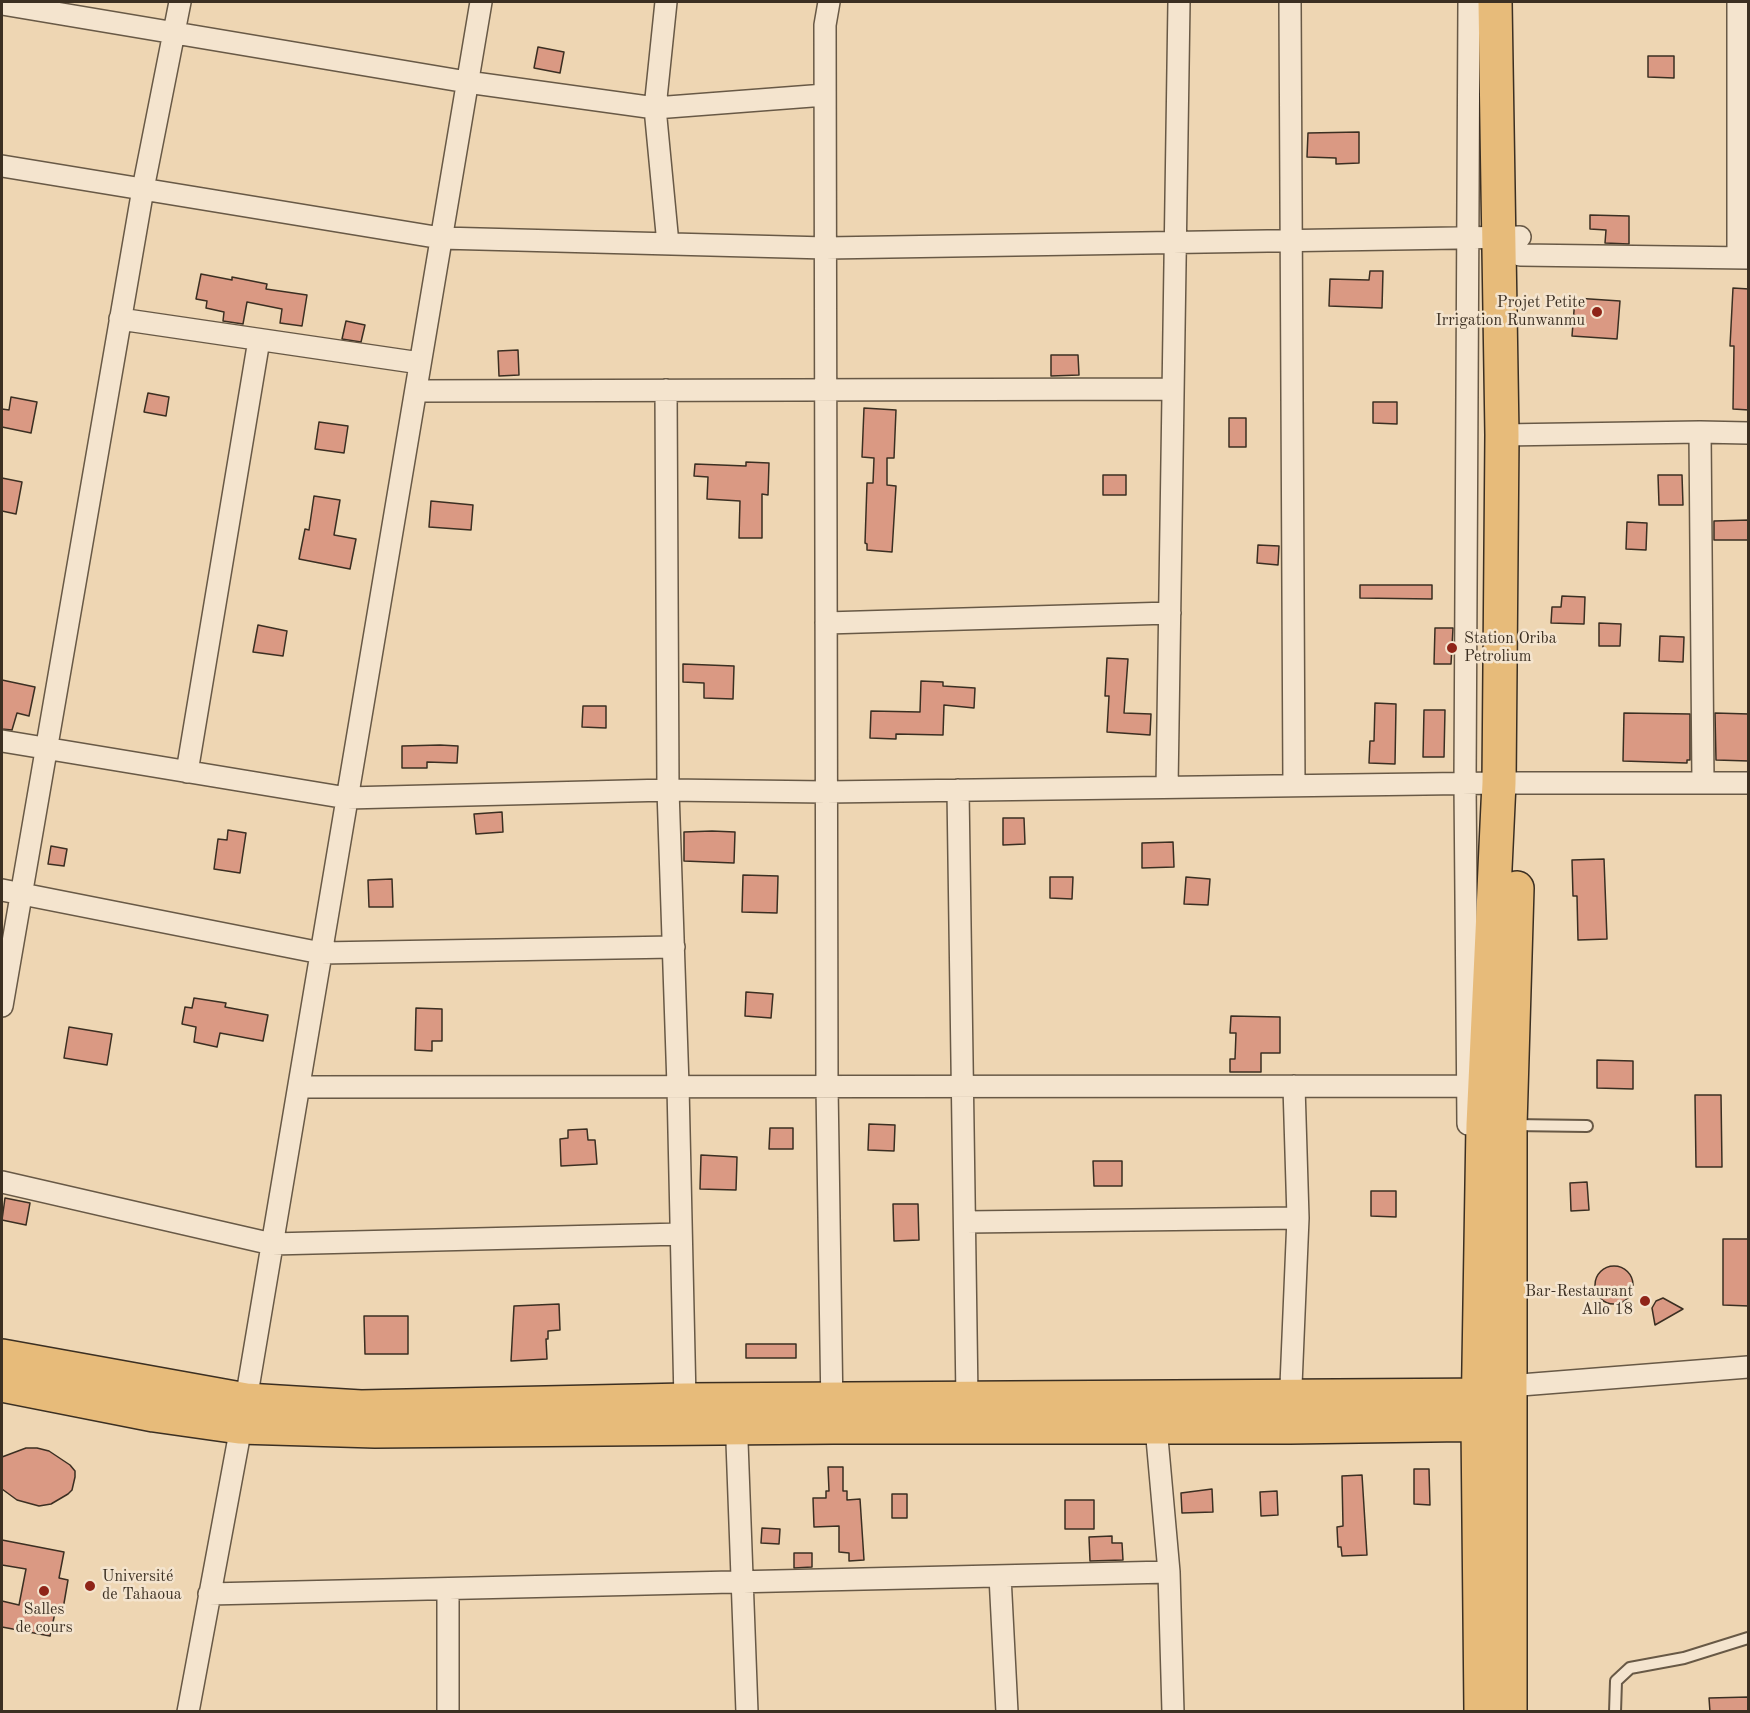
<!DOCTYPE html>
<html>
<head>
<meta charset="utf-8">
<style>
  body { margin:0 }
  #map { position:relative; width:1750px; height:1713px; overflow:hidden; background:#eed6b3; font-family:"Old Standard TT",serif }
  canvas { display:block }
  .frame { position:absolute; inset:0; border:3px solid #3b2f22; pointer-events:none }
</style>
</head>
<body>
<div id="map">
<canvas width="1750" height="1713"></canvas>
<div class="frame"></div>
</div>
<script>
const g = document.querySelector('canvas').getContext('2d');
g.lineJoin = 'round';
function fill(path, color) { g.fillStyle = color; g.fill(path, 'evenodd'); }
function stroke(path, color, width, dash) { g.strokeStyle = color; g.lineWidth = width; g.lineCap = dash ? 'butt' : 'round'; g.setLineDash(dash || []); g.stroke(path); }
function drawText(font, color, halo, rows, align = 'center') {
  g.font = font + ' "Old Standard TT",serif'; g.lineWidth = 5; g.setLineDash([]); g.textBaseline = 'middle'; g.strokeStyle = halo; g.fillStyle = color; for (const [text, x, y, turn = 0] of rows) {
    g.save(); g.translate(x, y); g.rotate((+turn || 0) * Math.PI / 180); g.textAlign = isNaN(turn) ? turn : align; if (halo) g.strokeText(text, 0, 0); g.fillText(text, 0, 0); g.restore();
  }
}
const building = new Path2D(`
  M538,47L564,52L560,73L534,68Z
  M1648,56H1674V78L1648,77Z
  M1359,132V163L1336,164V158L1307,157L1308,133Z
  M1590,215L1629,216V244L1605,243L1606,230L1590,229Z
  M1370,271H1383L1382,308L1329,306L1330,279L1369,280Z
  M201,274L232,280V277L267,284L266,289L307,295L302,326L280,323L282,309L247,302L243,324L223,321L224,312L206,308L207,301L196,299Z
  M1733,288L1749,289V410L1733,409L1734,346H1730Z
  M1575,298L1620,301L1617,339L1572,336Z
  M346,321L365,325L361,342L342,339Z
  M518,350L519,375L499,376L498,351Z
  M1051,355H1078L1079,375L1051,376Z
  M148,393L169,397L166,416L144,412Z
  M11,397L37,402L31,433L2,427V409L9,410Z
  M1373,402H1397V424L1373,423Z
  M864,408L896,410L894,458H887V485L896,486L892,552L867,550V544L865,543L867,483H873L874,458L862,457Z
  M1229,418H1246V447H1229Z
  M319,422L348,426L344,453L315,449Z
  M746,462L769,463L768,495L762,494V538H739L740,501L707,499L708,477L694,476L695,464L746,466Z
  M1103,475H1126V495H1103Z
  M1658,475H1682L1683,505H1659Z
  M2,478L22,482L16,514L2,511Z
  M314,496L340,500L334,535L356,539L350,569L299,559L305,529L309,530Z
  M431,501L473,505L471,530L429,527Z
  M1749,520V540H1714V521Z
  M1627,522L1647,523L1646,550L1626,549Z
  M1258,545L1279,546L1278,565L1257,563Z
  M1360,585H1432V599L1360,598Z
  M1562,596L1585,597L1584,624L1551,623L1552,607H1561Z
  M1599,623L1621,624L1620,646H1599Z
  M258,625L287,631L283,656L253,652Z
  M1435,628H1453L1451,664H1434Z
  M1660,636L1684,637L1683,662L1659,661Z
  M1107,658L1128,659L1124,713L1151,714L1150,735L1107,732L1109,696H1105Z
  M683,664L734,666L733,699L704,698V683L683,682Z
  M2,680L35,687L29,716L17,713L12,730L2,729Z
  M921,681L943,682V686L975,688L974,708L944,705L943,735L896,734V739L870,738L871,711L920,712Z
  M1375,703L1396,704L1395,764L1369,763L1370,741H1374Z
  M583,706H606V728L582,727Z
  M1424,710H1445L1444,757H1423Z
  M1624,713L1690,714V760H1687V763L1623,761Z
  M1715,713L1749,714V761L1716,760Z
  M440,745L458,746L457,763L427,762V768H402V746Z
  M502,812L503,832L476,834L474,814Z
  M1003,818H1024L1025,844L1003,845Z
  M228,830L246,833L240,873L214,869L218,839L227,840Z
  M712,831L735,832L734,863L684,861V832Z
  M1173,842L1174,867L1142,868V843Z
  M51,846L67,849L64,866L48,864Z
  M1604,859L1607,939L1578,940L1577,896H1573L1572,860Z
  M743,875L778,876L777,913L742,912Z
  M1050,877H1073L1072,899L1050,898Z
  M1186,877L1210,879L1208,905L1184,904Z
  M392,879L393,907H369L368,880Z
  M746,992L773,994L771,1018L745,1016Z
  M194,998L226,1003L225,1007L268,1015L263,1041L220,1033L217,1047L194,1042L196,1027L182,1024L185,1007L192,1008Z
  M416,1008L442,1009V1041H432V1051L415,1050Z
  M1231,1016L1280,1017V1053H1261V1072H1230V1059H1235L1236,1033H1230Z
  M69,1027L112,1034L107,1065L64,1058Z
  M1597,1060L1633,1061V1089L1597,1088Z
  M1695,1095H1721L1722,1167H1696Z
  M869,1124L895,1125L894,1151L868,1150Z
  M770,1128H793V1149H769Z
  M587,1129L588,1140H595L597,1164L561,1166L560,1139L568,1138V1130Z
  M701,1155L737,1157L736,1190L700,1189Z
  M1093,1161H1122V1186H1094Z
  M1587,1182L1589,1210L1571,1211L1570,1183Z
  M1371,1191H1396V1217L1371,1216Z
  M5,1198L30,1203L26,1225L2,1220Z
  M893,1204H918L919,1240L894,1241Z
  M1723,1239H1749V1306L1723,1305Z
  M1595 1285a19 19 0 1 1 38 0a19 19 0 1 1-38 0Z
  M1663,1298L1683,1309L1655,1325L1652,1308L1656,1301Z
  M559,1304L560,1330L548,1331V1339H546L547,1359L511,1361L514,1306Z
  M364,1316H408V1354H365Z
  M746,1344H796V1358H746Z
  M26,1448H37L49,1451L70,1465L75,1471V1477L72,1490L68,1494L51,1504L39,1506L17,1500L2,1489V1457Z
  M828,1467H843V1491H847V1500L860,1499L864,1560L849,1561V1553L839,1552V1526L814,1527L813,1498H826V1491H829Z
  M1414,1469H1429L1430,1505L1414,1504Z
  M1362,1475L1367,1555L1342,1556L1341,1547H1338L1337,1527L1343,1526L1342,1476Z
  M1212,1489L1213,1512L1182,1513L1181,1493Z
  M1277,1491L1278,1515L1261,1516L1260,1492Z
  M892,1494H907V1518H892Z
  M1065,1500H1094V1529H1065Z
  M762,1528L780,1529L779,1544L761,1543Z
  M1112,1536V1543H1122L1123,1560L1090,1561L1089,1537Z
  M2,1540L64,1552L59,1578L68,1580L63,1609L56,1608L50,1636L2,1627V1601L19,1605L26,1569L2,1565Z
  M794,1553H812V1567L794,1568Z
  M1749,1697V1712H1710L1709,1698Z`);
fill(building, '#da9983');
stroke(building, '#3b2f22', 1.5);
const service = new Path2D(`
  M1513,1125L1587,1126
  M1615,1712L1616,1681L1630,1668L1684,1658L1748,1638`);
const minor = new Path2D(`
  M666,2L655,108L668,244
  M829,2L825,25L827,1086L832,1411
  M1290,2L1294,785
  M2,4L467,82L655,108L825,95
  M2,166L441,238L826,248L1520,237
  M1520,255L1748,258
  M1738,257V2
  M120,319L420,363
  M666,390L668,790L678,1086L685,1400
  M416,391L1173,389
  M1700,432L1703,783
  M1502,435L1700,432L1748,433
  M826,623L1170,613
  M2,741L347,798L668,790L826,792L1499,783H1748
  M187,772L259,340
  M1167,787L1179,2
  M958,790L967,1398
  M2,890L321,953L674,947
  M2,1006L143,189L180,2
  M299,1087L1468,1086
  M1468,1124L1465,783L1469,2
  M2,1182L272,1244L681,1234
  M966,1222L1298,1218
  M1508,1386L1748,1367
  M1290,1409L1298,1218L1294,1086
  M736,1415L747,1712
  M1155,1416L1169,1572L1173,1712
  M1000,1576L1007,1712
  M209,1594L1169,1572
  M188,1712L246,1400L481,2
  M448,1712V1589`);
const primary = new Path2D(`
  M2,1356L246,1400L361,1407L685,1400L1500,1395
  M2,1385L154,1415L239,1427L375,1431L833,1427H1290L1499,1424
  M1481,1712L1478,1424L1483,1125L1499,783L1502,435L1495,2
  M1510,1712V1125L1517,888`);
stroke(service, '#685946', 14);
stroke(minor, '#685946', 24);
stroke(primary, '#3b2f22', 36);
stroke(service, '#f4e4ce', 10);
stroke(minor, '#f4e4ce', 21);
stroke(primary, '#e7bb7a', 33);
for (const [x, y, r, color] of [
  [1597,312,6,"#8f2418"],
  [1452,648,6,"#8f2418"],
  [1645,1301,6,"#8f2418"],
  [90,1586,6,"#8f2418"],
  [44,1591,6,"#8f2418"]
]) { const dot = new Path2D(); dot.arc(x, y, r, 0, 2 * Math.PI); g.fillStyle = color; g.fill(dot); stroke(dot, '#f4e4ce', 2); }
drawText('16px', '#3b2f22', '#f4e4ce', [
  ["Projet Petite",1585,303],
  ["Irrigation Runwanmu",1585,321],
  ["Station Oriba",1464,639,"left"],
  ["Petrolium",1464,657,"left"],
  ["Bar-Restaurant",1633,1292],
  ["Allo 18",1633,1310],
  ["Université",102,1577,"left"],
  ["de Tahaoua",102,1595,"left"],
  ["Salles",44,1610,"center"],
  ["de cours",44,1628,"center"]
], 'right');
</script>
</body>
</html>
